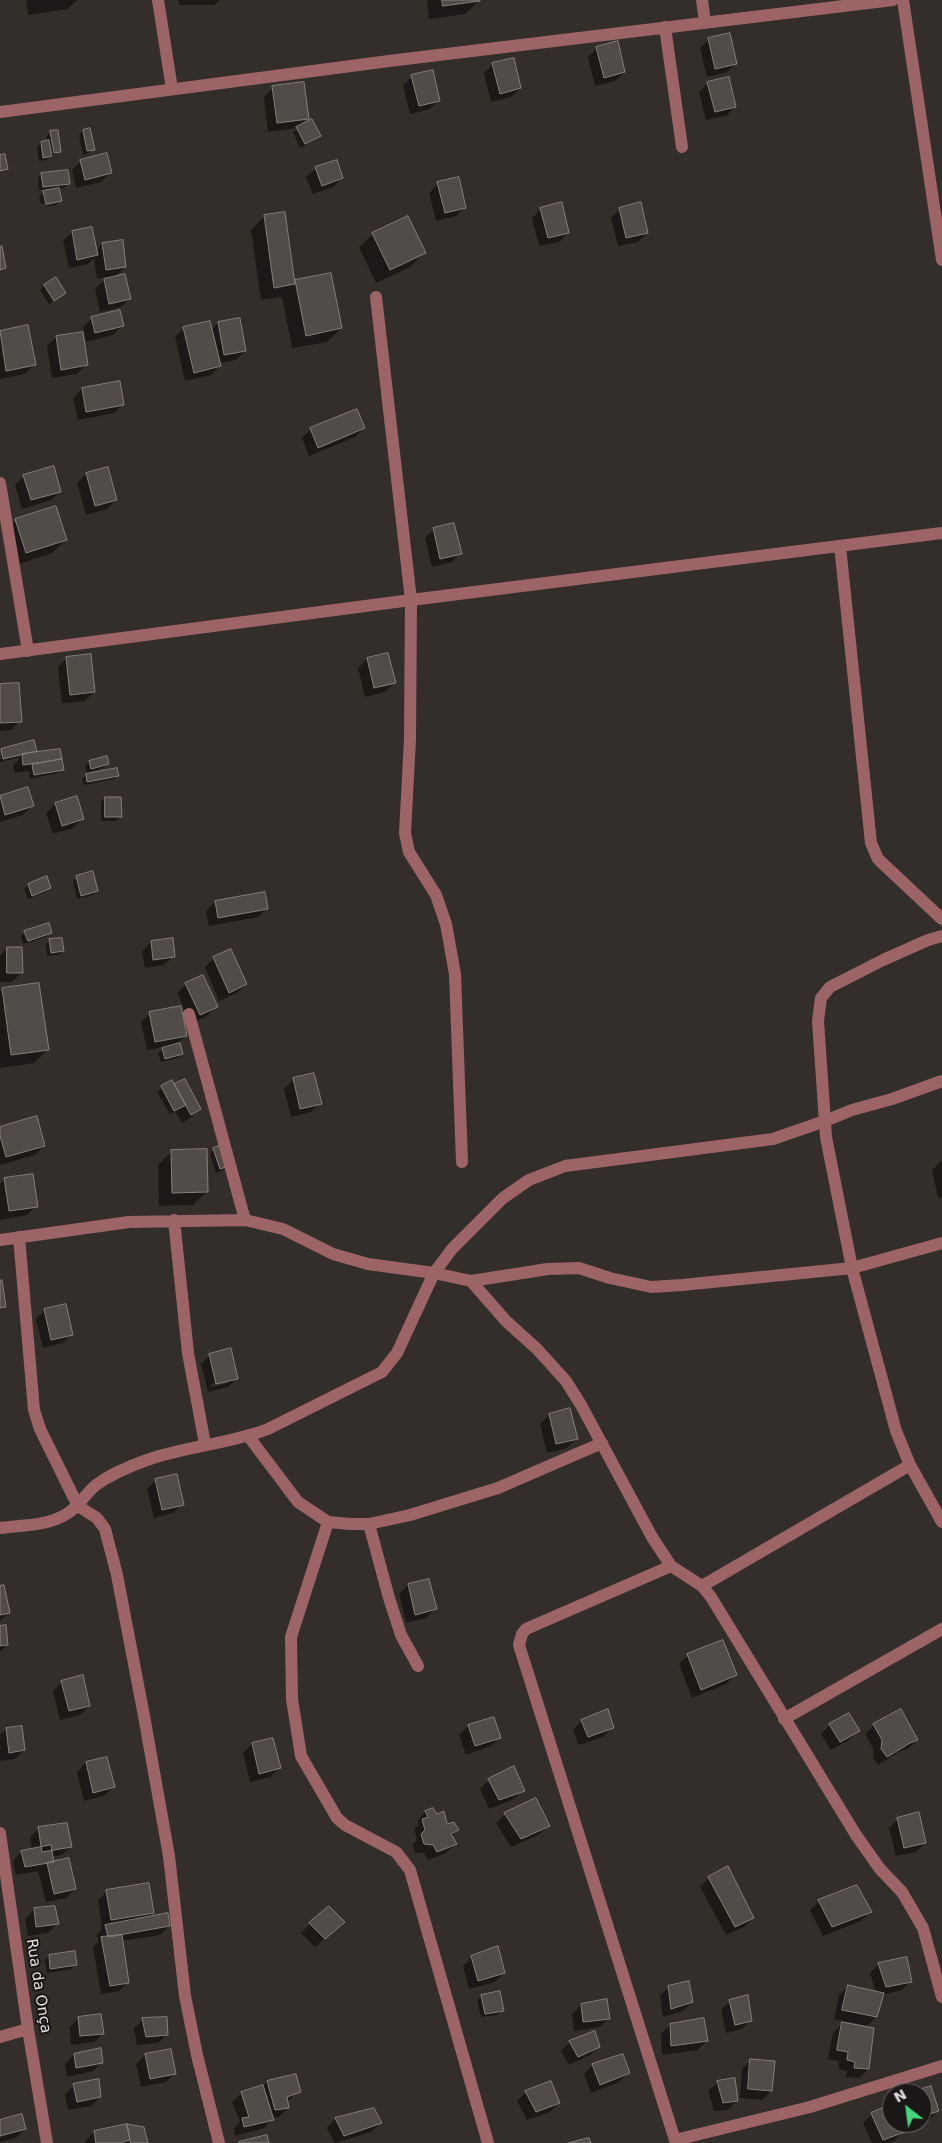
<!DOCTYPE html>
<html>
<head>
<meta charset="utf-8">
<style>
  body { margin:0 }
  #map { position:relative; width:942px; height:2143px; overflow:hidden; background:#342e2b; font-family:"DejaVu Sans",sans-serif }
  canvas { display:block }
  .north { position:absolute; left:882px; top:2083px; width:50px; height:50px; box-sizing:border-box; background:#1a1716; border:1px solid #6a6766; border-radius:50%; rotate:330deg; font-size:14px; font-weight:700; line-height:20px; text-align:center; color:#e3dedd }
  .north::after { content:''; display:block; margin:auto; width:18px; height:22px; background:#43d77b; clip-path:polygon(50% 0,100% 100%,50% 72%,0 100%) }
</style>
</head>
<body>
<div id="map">
<canvas width="942" height="2143"></canvas>
<div class="north">N</div>
</div>
<script>
const g = document.querySelector('canvas').getContext('2d');
g.lineJoin = 'round';
function fill(path, color) { g.fillStyle = color; g.fill(path, 'evenodd'); }
function stroke(path, color, width, dash) { g.strokeStyle = color; g.lineWidth = width; g.lineCap = dash ? 'butt' : 'round'; g.setLineDash(dash || []); g.stroke(path); }
function drawText(font, color, halo, rows, align = 'center') {
  g.font = font + ' "DejaVu Sans",sans-serif'; g.lineWidth = 4; g.setLineDash([]); g.textBaseline = 'middle'; g.strokeStyle = halo; g.fillStyle = color; for (const [text, x, y, turn = 0] of rows) {
    g.save(); g.translate(x, y); g.rotate((+turn || 0) * Math.PI / 180); g.textAlign = isNaN(turn) ? turn : align; if (halo) g.strokeText(text, 0, 0); g.fillText(text, 0, 0); g.restore();
  }
}
fill(new Path2D(`
  M26,0H77L68,9L28,15Z
  M179,0H220L214,5H179Z
  M427,0H478L479,1L465,14L429,19Z
  M709,39L736,63L727,72L707,77L700,48Z
  M597,48L624,72L615,81L595,86L588,57Z
  M493,64L520,88L511,97L491,102L484,73Z
  M412,77L439,100L430,109L410,114L403,85Z
  M708,83L735,107L726,116L706,120L699,92Z
  M273,88L307,118L299,127L319,136L315,140L300,148L293,132L298,128L268,132L264,97Z
  M83,131L94,149L89,153L83,155L79,135Z
  M51,132L60,151L46,160L39,161L37,147L41,143L47,142L46,137Z
  M81,161L110,173L101,182L76,188L72,170Z
  M336,161L342,178L333,187L313,194L306,177L315,169Z
  M42,174L68,184L64,188L58,189L60,200L56,205L42,208L57,203V201L41,204L39,197L44,192L50,191V189L39,190L38,178Z
  M438,184L465,207L456,216L436,221L429,193Z
  M541,209L568,233L559,242L539,246L532,218Z
  M620,209L647,233L638,242L618,246L611,218Z
  M264,217L294,281L330,274L341,328L327,342L292,348L282,297L261,300L251,230Z
  M91,228L96,251L102,244L125,267L114,278L130,298L121,307L100,312L95,289L107,277L97,279L94,258L88,264L69,268L63,241L72,232Z
  M373,234L424,253L410,267L376,283L359,247Z
  M44,286L60,297L49,304L40,290Z
  M92,318L122,326L113,335L86,342L83,327Z
  M218,323L245,351L236,360L219,363L220,366L211,375L185,381L175,337L184,328L211,330Z
  M27,326L34,365L25,374L0,379V332Z
  M56,337L86,365L77,374L52,378L47,346Z
  M82,389L123,404L114,413L78,420L73,398Z
  M357,411L364,428L355,437L309,456L302,438L311,429Z
  M107,468L116,500L107,509L86,515L77,483L86,474Z
  M24,476L60,492L51,500L22,509L15,485Z
  M16,520L66,540L52,553L13,566L2,533Z
  M434,529L460,553L452,562L432,567L425,538Z
  M67,658L94,692L85,701L62,703L58,667Z
  M367,659L394,683L385,692L365,697L358,668Z
  M0,685L20,721L11,730L0,731Z
  M2,750H35L31,754L59,750L63,769L58,773L30,779L29,771L15,773L13,765L21,757L0,762Z
  M89,762L107,764L103,768L87,773L85,766Z
  M87,775H118L114,779L84,785L82,779Z
  M27,789L32,806L23,815L0,822V797Z
  M105,798L120,817L116,821H101V802Z
  M55,804L82,819L73,828L53,834L46,813Z
  M77,877L97,891L93,895L77,899L73,881Z
  M28,885L50,888L46,892L28,899L24,889Z
  M215,902L267,908L258,917L209,926L206,911Z
  M25,932L50,933L46,937L23,944L21,936Z
  M50,940L63,951L58,955L47,956L46,944Z
  M151,942L173,956L164,965L145,968L142,951Z
  M7,948L21,973L12,982H0V955Z
  M214,958L246,984L237,993L219,1001L205,967Z
  M186,984L216,1007L207,1016L191,1024L177,993Z
  M2,990L47,1050L34,1063L0,1068V992Z
  M150,1013L186,1036L179,1042L182,1054L178,1058L161,1062L158,1053L164,1047L147,1050L141,1022Z
  M313,1075L320,1103L311,1112L291,1117L284,1089L293,1080Z
  M172,1082L199,1109L190,1118L182,1123L175,1111L170,1114L157,1092Z
  M0,1128L44,1146L35,1155L0,1165Z
  M214,1149L227,1166L223,1170L216,1173L210,1154Z
  M171,1152L207,1192L193,1205L159,1206L158,1165Z
  M942,1160V1197L938,1198L932,1170Z
  M32,1175L36,1206L27,1215L0,1220V1184L4,1180Z
  M45,1310L72,1334L63,1343L43,1348L36,1319Z
  M210,1355L237,1378L228,1387L208,1392L201,1364ZM228,1380V1383L211,1387L210,1384Z
  M549,1415L576,1439L567,1448L547,1453L540,1424Z
  M156,1480L182,1504L173,1513L154,1518L147,1489Z
  M428,1580L435,1609L426,1618L406,1623L399,1594L408,1585Z
  M0,1587L9,1612L0,1621Z
  M0,1627L7,1645L0,1652Z
  M688,1655L735,1675L726,1684L692,1698L679,1664Z
  M62,1682L89,1706L80,1715L60,1720L53,1691Z
  M493,1719L500,1737L491,1746L466,1755L459,1735L468,1726Z
  M582,1721L612,1728L603,1737L579,1745L573,1730Z
  M830,1725L858,1731L849,1740L831,1750L821,1734Z
  M874,1725L917,1740L908,1749L900,1751L878,1765L873,1758L874,1750L865,1734Z
  M6,1729L24,1750L15,1759L0,1761V1735Z
  M272,1739L279,1768L270,1777L250,1782L243,1753L252,1744Z
  M86,1763L113,1787L104,1796L84,1801L77,1772Z
  M489,1780L523,1790L514,1799L489,1809L480,1789Z
  M425,1812L446,1826L458,1830L451,1837L455,1844L446,1853L428,1860L424,1853H415L413,1844L417,1839L414,1829L419,1825L417,1821Z
  M505,1814L549,1825L540,1834L511,1847L496,1823Z
  M898,1819L925,1843L916,1852L896,1856L889,1828Z
  M39,1828L71,1846L62,1855L52,1857L53,1863L75,1889L66,1898L46,1902L38,1871L16,1875L13,1861L21,1852L32,1850L30,1837Z
  M709,1878L753,1918L744,1927L726,1935L700,1887Z
  M107,1891L153,1913L148,1918L169,1926L160,1935L121,1941L128,1982L119,1991L101,1994L93,1947L98,1942L97,1935L102,1929L98,1900Z
  M819,1901L870,1912L861,1921L823,1936L810,1910Z
  M34,1910L57,1924L48,1933L28,1936L25,1919Z
  M310,1924L334,1930L315,1947L301,1933Z
  M49,1956L75,1965L71,1969L47,1973L45,1960Z
  M472,1957L504,1973L495,1982L469,1989L463,1966Z
  M879,1964L911,1981L902,1990L882,1995L876,2017L867,2026L834,2019L839,1995L848,1986L876,1992L870,1973Z
  M669,1987L692,2002L683,2011L663,2017L660,1996Z
  M482,1996L502,2010L498,2015L481,2017L477,2000Z
  M730,2001L751,2020L742,2029L726,2033L721,2010Z
  M581,2005L609,2018L600,2027L574,2031L572,2014Z
  M79,2018L103,2033L94,2042L71,2045L70,2027Z
  M143,2020L167,2034L158,2043L137,2045L134,2028Z
  M842,2024L868,2069L859,2078L846,2077L847,2071L839,2069V2061L828,2059L833,2033Z
  M670,2025L706,2041L698,2050L662,2055L661,2034Z
  M570,2042L599,2046L590,2055L569,2065L561,2051Z
  M74,2055L102,2062L93,2071L67,2077L65,2064Z
  M145,2055L175,2073L166,2082L141,2087L136,2064Z
  M751,2060L771,2091L762,2100L740,2098L742,2069Z
  M593,2065L628,2073L619,2082L591,2093L584,2074Z
  M734,2079L737,2101L728,2110L714,2111L708,2091L717,2083Z
  M267,2082L300,2091L286,2102L288,2108L279,2117L272,2118L264,2128L235,2136L234,2128L240,2122L232,2102L241,2093L263,2086Z
  M74,2085L100,2097L91,2106L68,2110L65,2094Z
  M930,2087L938,2111L929,2120L922,2122V2093H913Z
  M526,2092L559,2103L550,2112L527,2120L517,2101Z
  M892,2106V2123H919L902,2128L903,2132L894,2141L888,2143H872L863,2123L872,2114Z
  M373,2109L380,2123L371,2132L335,2143L327,2128L335,2119Z
  M0,2121L25,2129L16,2138L0,2142Z
  M127,2125L143,2128L147,2143H86L85,2141L94,2132Z`), '#0007');
const building = new Path2D(`
  M442,0H480V1L443,6Z
  M730,33L737,64L715,69L708,38Z
  M618,41L625,72L604,78L596,47Z
  M514,58L521,88L500,94L492,63Z
  M433,70L440,101L419,106L411,75Z
  M729,77L736,107L715,112L707,82Z
  M304,82L309,119L277,123L272,86Z
  M312,119L321,136L305,144L296,127Z
  M90,128L95,150L87,151L83,130Z
  M58,130L61,152L54,153L50,131Z
  M49,140L52,156L43,158L41,142Z
  M107,153L112,173L85,180L80,160Z
  M5,154L8,169L0,171V155Z
  M337,160L343,178L322,186L315,167Z
  M68,170L70,184L43,187L41,173Z
  M459,177L466,208L445,213L437,182Z
  M59,188L62,201L46,204L43,191Z
  M562,202L569,233L548,238L540,208Z
  M641,202L648,233L626,238L619,208Z
  M285,212L295,284L274,288L264,215Z
  M408,216L426,253L390,270L372,233Z
  M92,227L98,255L77,260L72,231Z
  M123,240L126,267L106,270L102,243Z
  M2,246L6,268L0,270V247Z
  M331,273L342,328L306,336L295,280Z
  M125,274L131,299L109,304L104,279Z
  M56,277L66,293L54,301L44,285Z
  M120,310L124,326L95,333L91,317Z
  M240,318L246,351L224,355L218,322Z
  M210,321L221,366L194,373L183,327Z
  M28,325L36,365L6,371L0,331Z
  M83,332L88,365L61,370L56,336Z
  M120,381L124,405L86,412L82,388Z
  M357,409L365,428L318,448L310,428Z
  M54,466L61,492L31,500L23,475Z
  M108,467L117,500L95,506L86,473Z
  M56,506L67,540L26,553L15,519Z
  M454,523L462,554L440,559L433,528Z
  M388,653L396,683L374,688L367,658Z
  M91,654L95,692L70,695L66,657Z
  M19,683L22,722L0,723V684Z
  M34,740L37,751L3,759L1,749Z
  M60,749L62,759L23,765L22,754Z
  M107,756L109,764L91,769L89,761Z
  M62,759L64,770L34,775L32,765Z
  M117,768L119,776L87,782L86,774Z
  M28,787L34,806L5,815L0,796Z
  M77,796L84,819L62,826L55,803Z
  M105,797H121L122,817H105Z
  M93,871L98,891L81,896L76,876Z
  M47,876L51,888L32,896L28,884Z
  M265,892L268,909L218,918L215,901Z
  M49,923L52,933L28,941L24,931Z
  M62,938L64,951L51,953L49,939Z
  M173,938L175,957L153,960L151,941Z
  M7,947H22L23,973H7Z
  M231,949L247,984L229,993L213,957Z
  M203,975L218,1007L200,1015L185,983Z
  M39,983L49,1050L11,1055L2,988Z
  M181,1006L187,1036L155,1042L149,1012Z
  M180,1043L183,1054L165,1059L162,1048Z
  M314,1073L322,1104L300,1109L293,1078Z
  M185,1079L201,1109L191,1115L174,1084Z
  M172,1080L186,1105L174,1111L161,1086Z
  M37,1116L45,1146L6,1157L0,1136V1127Z
  M222,1145L229,1166L220,1169L213,1148Z
  M207,1149L208,1192L172,1193L171,1150Z
  M33,1174L38,1207L9,1211L4,1178Z
  M2,1280L6,1307L0,1308V1281Z
  M66,1304L73,1335L51,1340L44,1309Z
  M231,1348L238,1379L216,1384L209,1354Z
  M570,1408L578,1439L556,1444L549,1414Z
  M177,1474L184,1505L162,1510L155,1479Z
  M429,1579L437,1609L415,1615L408,1584Z
  M4,1585L10,1613L0,1615V1586Z
  M6,1625L8,1645L0,1646V1626Z
  M723,1640L737,1675L701,1690L687,1654Z
  M83,1675L90,1706L69,1711L61,1681Z
  M608,1709L614,1728L588,1737L581,1720Z
  M901,1709L918,1740L910,1743L887,1757L881,1749L882,1740L873,1724Z
  M849,1713L860,1731L840,1742L829,1724Z
  M494,1717L501,1738L475,1746L468,1725Z
  M22,1726L25,1750L9,1753L6,1728Z
  M273,1738L281,1768L259,1774L252,1743Z
  M107,1757L115,1787L93,1793L86,1762Z
  M514,1766L525,1791L499,1800L488,1779Z
  M536,1798L550,1826L521,1839L504,1813Z
  M433,1808L437,1814L444,1811L447,1824L454,1822L459,1830L451,1834L457,1844L437,1852L433,1845L424,1844L421,1834L425,1830L422,1819L428,1817L425,1811Z
  M919,1812L926,1843L904,1848L897,1818Z
  M67,1823L72,1847L42,1852L38,1827Z
  M51,1845L54,1862L25,1867L21,1851Z
  M69,1858L76,1889L54,1894L47,1863Z
  M728,1866L754,1918L735,1927L708,1877Z
  M149,1883L154,1913L111,1920L106,1890Z
  M857,1885L872,1912L832,1927L818,1900Z
  M55,1906L59,1924L36,1927L34,1908Z
  M329,1906L345,1922L325,1939L309,1923Z
  M168,1913L170,1926L108,1937L105,1925Z
  M122,1935L129,1983L110,1986L101,1937Z
  M498,1946L505,1973L478,1981L471,1956Z
  M75,1951L77,1965L50,1969L49,1955Z
  M907,1957L912,1982L886,1987L878,1963Z
  M689,1981L693,2002L671,2009L668,1986Z
  M848,1985L884,1993L877,2017L842,2010Z
  M500,1991L504,2011L485,2014L481,1995Z
  M748,1995L752,2021L735,2025L729,2000Z
  M607,1999L610,2019L583,2022L581,2004Z
  M101,2014L104,2034L80,2036L78,2017Z
  M167,2017L168,2035L146,2037L142,2018Z
  M704,2018L708,2041L671,2046L670,2024Z
  M842,2022L874,2028L869,2069L854,2068L855,2062L847,2060L848,2052L837,2050Z
  M595,2031L600,2047L578,2057L569,2041Z
  M101,2048L103,2063L76,2068L74,2054Z
  M171,2049L176,2074L150,2079L145,2054Z
  M623,2054L630,2073L600,2085L592,2064Z
  M750,2059L775,2061L772,2091L748,2089Z
  M296,2074L301,2092L287,2097L289,2108L275,2110L267,2081Z
  M735,2078L738,2101L723,2103L717,2081Z
  M99,2079L101,2097L77,2102L73,2084Z
  M551,2081L560,2103L536,2112L525,2091Z
  M263,2085L274,2120L244,2127L242,2118L249,2117L241,2092Z
  M931,2086L939,2111L922,2117V2093H909Z
  M892,2104V2123H902L905,2132L883,2140L871,2113Z
  M374,2108L382,2123L344,2136L335,2118Z
  M22,2114L26,2129L0,2136V2120Z
  M127,2124L144,2127L148,2143H131Z
  M127,2124L130,2140L119,2143H96L94,2131Z
  M267,2135L269,2143H239V2142Z
  M589,2138L591,2143H568Z`);
fill(building, '#524c48');
stroke(building, '#857f7a', 1);
stroke(new Path2D(`
  M158,0L172,89
  M702,0L705,22
  M903,0L942,260
  M665,27L682,147
  M0,112L389,61L893,0
  M376,297L411,600L410,739L405,833L409,852L436,895L446,924L455,974L462,1162
  M0,483L28,651
  M840,546L871,843L878,859L942,919
  M0,654L411,600L942,533
  M942,936L928,940L883,960L830,987L821,998L818,1021L826,1137L852,1268L896,1431L910,1465L942,1522
  M189,1014L245,1220
  M174,1220L188,1353L205,1444
  M19,1237L34,1410L40,1429L78,1506L97,1518L105,1529L117,1575L144,1716L169,1856L185,1996L197,2055L219,2143
  M0,1240L129,1222L245,1220L283,1229L333,1254L368,1264L434,1273L471,1281L548,1269L579,1268L610,1278L651,1287L682,1285L852,1268L942,1243
  M471,1281L506,1321L537,1349L566,1381L581,1405L652,1537L671,1566L702,1586L711,1597L856,1835L880,1869L902,1892L923,1928L942,1997
  M249,1437L298,1502L328,1522L351,1524H369L410,1515L498,1488L602,1443
  M328,1522L291,1637L292,1699L301,1756L337,1818L345,1825L396,1852L410,1870L488,2143
  M369,1524L389,1598L401,1635L418,1666
  M0,1528C21,1525 44,1526 63,1516C78,1509 84,1495 96,1485C111,1474 130,1466 147,1460C187,1446 229,1444 268,1429L382,1372L397,1353L434,1273L452,1249L503,1198L529,1180L565,1166L773,1139L825,1121L852,1110L892,1099L942,1081
  M671,1566L526,1629L522,1634L519,1645L675,2140L810,2107L942,2066
  M702,1586L910,1465
  M784,1719L942,1629
  M0,1833L28,2029L47,2143
  M0,2037L28,2029`), '#9d6467', 12);
drawText('15px', '#e3dedd', '#1a1716', [
  ["Rua da Onça",38,1986,81]
]);
</script>
</body>
</html>
